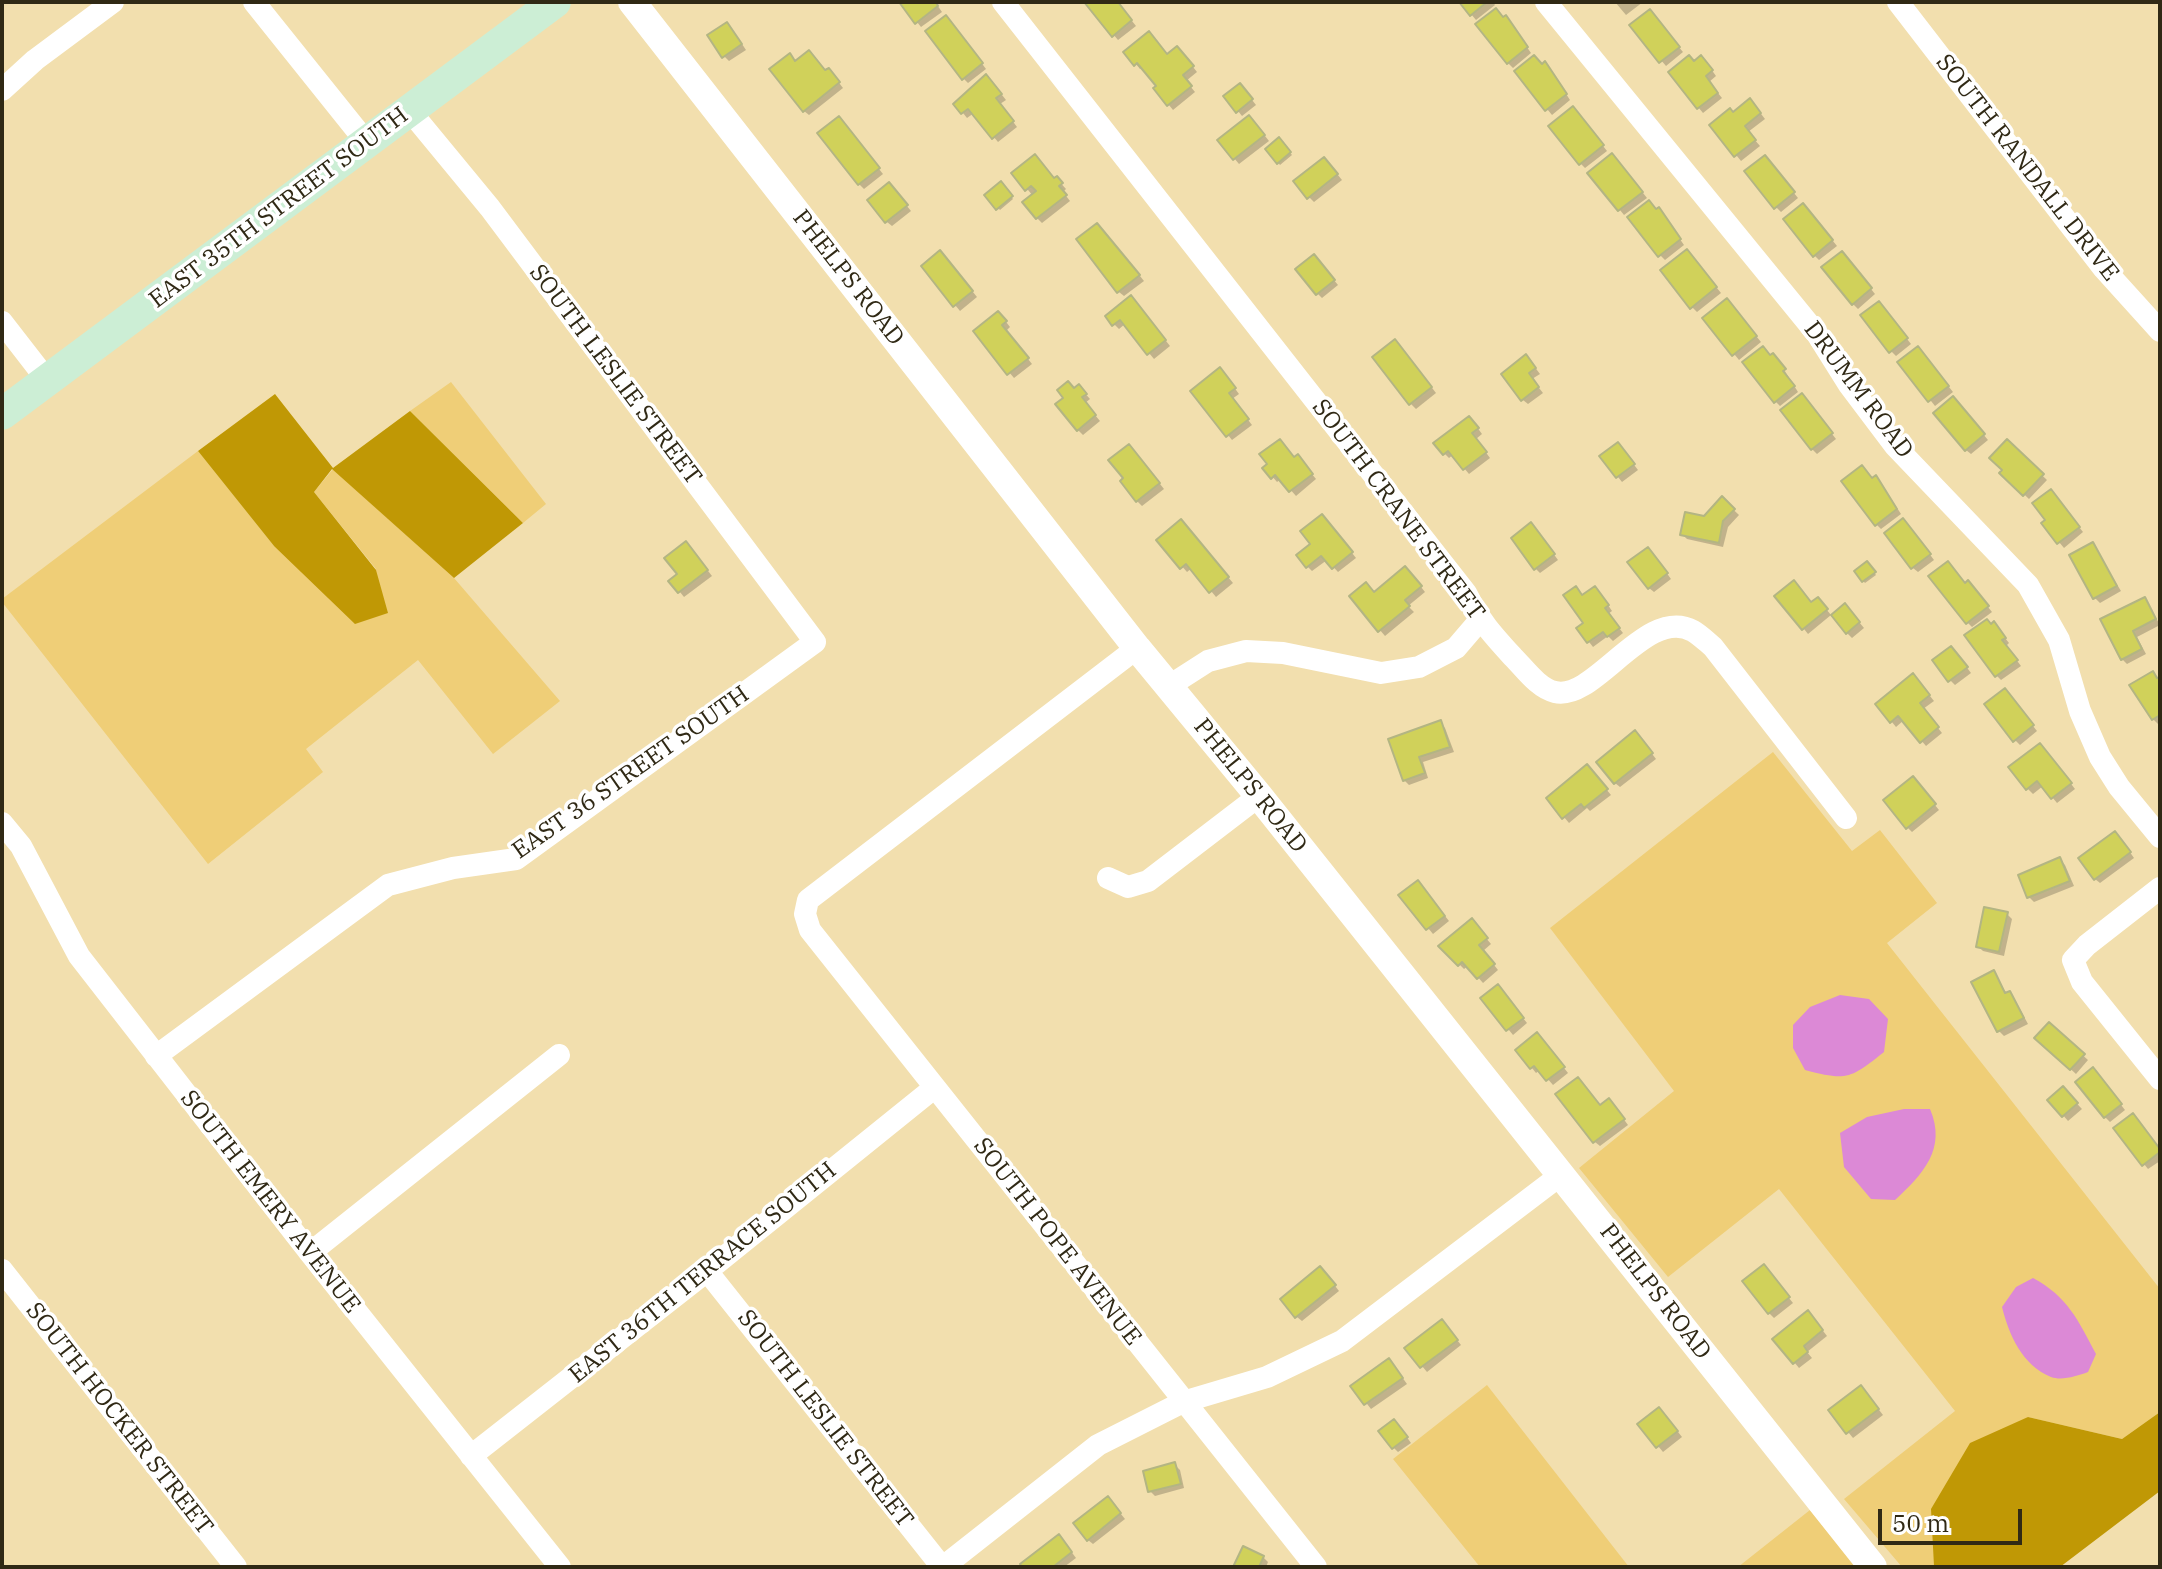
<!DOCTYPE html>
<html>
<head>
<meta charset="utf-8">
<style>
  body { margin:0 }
  #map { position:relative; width:2162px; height:1569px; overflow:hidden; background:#f2dfae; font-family:"IBM Plex Serif",serif }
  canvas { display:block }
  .frame { position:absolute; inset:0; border:4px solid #302915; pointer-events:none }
  .scale { position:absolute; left:1878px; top:1509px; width:144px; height:36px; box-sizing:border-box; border:4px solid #302915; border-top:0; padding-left:10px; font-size:24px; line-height:28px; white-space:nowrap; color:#302915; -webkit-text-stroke:6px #fff; paint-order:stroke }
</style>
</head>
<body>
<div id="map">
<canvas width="2162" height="1569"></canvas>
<div class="frame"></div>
<div class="scale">50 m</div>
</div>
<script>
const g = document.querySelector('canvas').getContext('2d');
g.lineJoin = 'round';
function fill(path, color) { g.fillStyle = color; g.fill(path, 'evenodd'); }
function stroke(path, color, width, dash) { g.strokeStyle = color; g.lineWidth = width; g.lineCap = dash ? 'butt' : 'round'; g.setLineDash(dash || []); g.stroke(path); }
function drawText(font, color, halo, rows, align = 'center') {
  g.font = font + ' "IBM Plex Serif",serif'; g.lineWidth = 7; g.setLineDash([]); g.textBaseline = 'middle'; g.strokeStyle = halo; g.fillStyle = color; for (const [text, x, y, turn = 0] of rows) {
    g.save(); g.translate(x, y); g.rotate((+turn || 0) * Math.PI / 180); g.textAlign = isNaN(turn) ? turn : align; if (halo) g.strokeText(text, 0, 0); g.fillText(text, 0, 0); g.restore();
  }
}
fill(new Path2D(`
  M451,382L546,504L523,523L410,411Z
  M198,451L274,546L376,569L314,492L333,469L454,578L560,701L493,754L418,660L306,749L323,772L208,864L2,602V599Z
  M1773,752L1852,851L1880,830L1937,903L1887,943L2160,1289V1412L2122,1439L2028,1417L1935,1567H1902L1844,1499L1955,1411L1779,1189L1668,1277L1579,1168L1674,1091L1550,928Z
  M1487,1385L1629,1567H1480L1393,1459Z
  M1810,1510L1855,1567H1738Z`), '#efce77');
fill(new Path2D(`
  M275,394L333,468L410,411L523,523L454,578L332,469L314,492L376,570L388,613L355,624L274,546L198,451Z
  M2160,1412V1491L2060,1567L1934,1566L1931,1509L1970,1443L2028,1417L2122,1439Z`), '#c09805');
fill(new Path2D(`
  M1840,995L1869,999L1888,1019L1884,1052C1850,1079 1847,1081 1805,1070L1793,1048V1025L1810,1007Z
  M1904,1109H1930C1947,1149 1923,1174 1895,1200L1871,1199L1844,1167L1840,1133L1867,1117Z
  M2033,1278C2068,1297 2078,1320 2096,1354L2088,1372C2077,1376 2062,1381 2051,1377C2022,1365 2009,1335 2002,1307L2016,1287Z`), '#dc89d6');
fill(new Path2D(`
  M901,2H935L942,12L921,27Z
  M1086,2H1117L1136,26L1118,40Z
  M1461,2H1493L1495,5L1476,20Z
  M1615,2H1643L1626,15Z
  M1506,17L1531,53L1513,68L1508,63Z
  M1654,17L1683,52L1666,66L1632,26Z
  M951,22L986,69L968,83L963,78Z
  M732,29L746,50L729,61L724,56Z
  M1126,52L1168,56L1182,53L1197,72L1186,81L1195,92L1173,110L1156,89L1158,86L1143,67L1140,69Z
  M1706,62L1716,76L1709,82L1722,98L1703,113L1670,73L1694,63Z
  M796,63L833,75L843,88L809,115L804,111Z
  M1550,69L1570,100L1552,115L1517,72Z
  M991,81L1006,100L1000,104L1017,127L998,142L974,113L967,118L963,113Z
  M1245,91L1256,105L1242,116L1238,111Z
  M1755,106L1765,119L1748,132L1760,146L1741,161L1712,125Z
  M1578,114L1607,151L1585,168L1581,164Z
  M1254,122L1269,141L1239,164L1219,140Z
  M843,124L883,174L864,189L859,184Z
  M1279,140L1292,155L1280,165L1268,150Z
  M1617,160L1647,198L1624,215L1590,173Z
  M1769,162L1798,198L1781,212L1776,207Z
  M1329,164L1342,180L1314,202L1309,197Z
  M1014,173L1057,179L1066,189L1063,192L1070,201L1042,223L1037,218L1033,196Z
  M1001,184L1013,199L1000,210L987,195Z
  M894,190L911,211L892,226L887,222Z
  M1659,209L1684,245L1665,260L1660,255L1657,211Z
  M1808,210L1837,246L1819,260L1814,255Z
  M1124,256L1144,281L1124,296L1119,292Z
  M945,257L977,297L960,311L923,266Z
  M1692,257L1721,293L1697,312L1692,307Z
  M1847,259L1875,294L1858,309L1853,304Z
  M1319,262L1338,285L1322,298L1317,293Z
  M1136,303L1170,346L1154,359L1125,324L1119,329L1114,324Z
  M1732,306L1761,342L1739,360L1705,318Z
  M1884,309L1911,344L1896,356L1891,351Z
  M1003,318L1010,327L1006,331L1032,364L1014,378L975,332Z
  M1400,346L1436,393L1416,409L1411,404Z
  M1923,354L1953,392L1935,406L1900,362Z
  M1771,357L1778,360L1798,392L1780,406L1775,401Z
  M1531,362L1540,374L1532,379L1543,393L1528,404L1523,400Z
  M1225,375L1239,394L1232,399L1252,425L1232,440L1228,435Z
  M1074,390L1083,391L1090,399L1085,403L1100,421L1083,435L1078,430Z
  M1806,401L1836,439L1817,454L1812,449Z
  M1958,404L1988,440L1971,454L1966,450Z
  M1474,423L1482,434L1476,439L1490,458L1469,474L1453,455L1449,458L1444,453Z
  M2007,442L2047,480L2029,499L2002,473Z
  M1622,449L1638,470L1622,482L1618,477Z
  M1134,451L1164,489L1142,506L1137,501Z
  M1295,459L1302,462L1316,479L1296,496L1281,479L1277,482L1265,468Z
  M1873,480L1881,483L1901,514L1881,529L1876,524Z
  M2055,496L2083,532L2064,548L2044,524Z
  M1722,499L1739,515L1728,527L1723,547L1687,539L1682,534L1705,518Z
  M1327,521L1356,558L1338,572L1327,560L1312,571L1307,566L1313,544Z
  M1908,525L1934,560L1918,572L1913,568Z
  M1186,527L1233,583L1216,597L1192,568L1187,572L1159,540Z
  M1536,530L1558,560L1540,573L1535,568Z
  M2093,545L2121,591L2100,603L2095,598Z
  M691,549L712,576L684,597L671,581L680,574Z
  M1653,554L1671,579L1654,592L1649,588Z
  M1867,563L1876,575L1865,583L1856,572Z
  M1410,573L1425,592L1408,606L1414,612L1385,636L1351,596L1374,594Z
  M1965,585L1973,588L1992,612L1972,627L1967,622Z
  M1600,593L1612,611L1608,614L1623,633L1613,641L1608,636L1593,647L1579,629L1586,624L1583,597Z
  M2145,599L2160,625L2137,637L2146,654L2127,664L2122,659Z
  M1812,604H1822L1831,615L1808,634L1804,629Z
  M1850,611L1864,628L1852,638L1847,633Z
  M1991,626L1998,629L2009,643L2006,646L2021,666L2001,680L1997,676Z
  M1956,653L1971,673L1955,685L1950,680Z
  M2160,679V723L2158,724L2153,719Z
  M1918,681L1934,701L1923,709L1942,733L1926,746L1904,720L1896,727L1877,704Z
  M2009,696L2037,731L2020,745L2015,740Z
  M1440,723L1445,728L1454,752L1423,762L1428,778L1409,785L1404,780Z
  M1640,738L1656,759L1620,787L1615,783Z
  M2045,750L2075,789L2057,803L2043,786L2033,794L2028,789Z
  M1592,772L1611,795L1590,811L1587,808L1569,823L1548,798Z
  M1917,783L1939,810L1912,832L1907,827Z
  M2120,838L2134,858L2100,883L2095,879Z
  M2060,860L2065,865L2074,886L2034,902L2029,897Z
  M1422,887L1449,921L1433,934L1401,895Z
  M2007,914L2012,919L2004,956L1983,951L1978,946Z
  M1476,926L1491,944L1483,951L1498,970L1483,983L1468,966L1464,969L1441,946Z
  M1993,973L2007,994L2009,993L2014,998L2028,1024L2004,1036L1999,1031Z
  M1502,992L1527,1023L1513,1035L1483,998Z
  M2049,1025L2088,1060L2076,1074L2037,1038Z
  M1542,1040L1568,1073L1553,1085L1540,1070L1536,1073L1532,1068Z
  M2098,1075L2125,1110L2110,1122L2105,1117Z
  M2063,1089L2082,1109L2068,1121L2050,1100Z
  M1614,1106L1628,1125L1600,1146L1595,1142L1601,1108Z
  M2160,1150V1161L2148,1169L2144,1164Z
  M1768,1272L1793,1303L1774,1318L1769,1313Z
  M1325,1273L1339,1291L1302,1321L1297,1317Z
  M1813,1318L1827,1336L1807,1352L1812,1358L1799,1368L1775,1339Z
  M1447,1327L1461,1345L1427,1372L1407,1348Z
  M1394,1366L1407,1384L1371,1409L1353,1386Z
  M1866,1393L1883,1415L1853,1438L1831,1411Z
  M1664,1414L1682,1437L1663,1452L1640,1424Z
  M1399,1426L1411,1443L1398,1452L1393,1447Z
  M1175,1465L1180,1470L1184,1488L1155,1496L1150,1491Z
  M1112,1503L1125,1519L1093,1544L1088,1540Z
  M1064,1542L1076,1558L1064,1567H1025Z
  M1263,1557L1268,1562L1266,1567H1235Z`), '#0003');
const building = new Path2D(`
  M899,2H936L938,6L915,24Z
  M1084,2H1118L1132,20L1112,37Z
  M1459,2H1487L1470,16Z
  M1496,8L1503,17L1506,15L1528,47L1507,64L1475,24Z
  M1650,9L1680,47L1659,63L1629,25Z
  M946,15L983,63L962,80L925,31Z
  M727,22L742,44L722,58L707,35Z
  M1149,31L1167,54L1177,46L1194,66L1183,75L1192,86L1167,106L1153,88L1156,86L1137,63L1134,66L1123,52Z
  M809,50L825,70L829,68L840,82L803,112L769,69L790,53L795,61Z
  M1534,55L1542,64L1545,61L1567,94L1545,111L1514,71Z
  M1689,55L1694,61L1701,55L1713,70L1706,76L1718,93L1697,109L1668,72Z
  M986,74L1002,94L996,98L1014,121L992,139L968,109L961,114L953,104Z
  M1240,83L1253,99L1236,113L1223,96Z
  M1750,98L1761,113L1745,126L1756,140L1734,157L1709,125L1730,108L1733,112Z
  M1573,106L1604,145L1579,165L1548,126Z
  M1249,115L1265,135L1233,160L1217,140Z
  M839,116L880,168L858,185L817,133Z
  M1279,137L1291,152L1277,164L1265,149Z
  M1612,153L1643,192L1618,211L1587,173Z
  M1035,154L1054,178L1057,176L1063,183L1059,186L1067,195L1036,219L1022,202L1036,191L1031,186L1025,191L1011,173Z
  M1765,155L1795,192L1774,209L1744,171Z
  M1324,157L1338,174L1307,199L1293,181Z
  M1001,181L1013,196L996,210L984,195Z
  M889,182L908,205L885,223L867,200Z
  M1649,200L1656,209L1659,207L1681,239L1658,257L1627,217Z
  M1803,203L1833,240L1813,257L1783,219Z
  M1097,223L1140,275L1117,293L1076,239Z
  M1687,249L1717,287L1690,309L1660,270Z
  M940,250L973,291L953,307L921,266Z
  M1842,251L1872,288L1852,305L1821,267Z
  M1314,254L1335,280L1316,295L1295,269Z
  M1131,295L1166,340L1147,355L1120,320L1112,326L1105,316Z
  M1727,298L1757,336L1732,356L1702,318Z
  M1879,301L1908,338L1889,353L1860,315Z
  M998,311L1007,321L1002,325L1029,358L1007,375L973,331Z
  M1395,339L1432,387L1409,405L1372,357Z
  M1763,346L1770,355L1773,353L1786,369L1783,371L1795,386L1774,403L1742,362Z
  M1918,346L1949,386L1928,402L1897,362Z
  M1526,354L1536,368L1529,373L1539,387L1521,401L1501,374Z
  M1220,367L1236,388L1229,393L1249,419L1226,437L1190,391Z
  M1068,381L1074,388L1079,384L1087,394L1082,397L1096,415L1077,431L1055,404L1063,398L1057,390Z
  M1802,393L1833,433L1811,450L1780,410Z
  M1953,396L1985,434L1965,451L1933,413Z
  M1469,416L1479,428L1472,433L1487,452L1463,470L1448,451L1443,455L1433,443Z
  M1280,439L1294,457L1298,454L1313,474L1289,492L1275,475L1271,479L1262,468L1267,464L1259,454Z
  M2007,439L2044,474L2023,496L1999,473L2002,470L1989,458Z
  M1618,442L1635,464L1616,478L1599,456Z
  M1129,444L1160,483L1136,502L1120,481L1123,478L1108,460Z
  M1862,465L1872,478L1876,475L1897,509L1875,526L1841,481Z
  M2051,489L2080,527L2057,544L2041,523L2045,520L2032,503Z
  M1722,496L1735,509L1723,521L1719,543L1680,535L1685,512L1704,516Z
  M1322,514L1353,552L1332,569L1321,556L1306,568L1296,555L1310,544L1300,531Z
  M1903,518L1931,554L1911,569L1884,533Z
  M1181,519L1229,577L1209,593L1186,564L1180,569L1156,540Z
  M1531,522L1555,554L1534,570L1511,538Z
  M686,541L708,570L678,593L668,581L677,574L664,558Z
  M2093,542L2117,586L2093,599L2069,555Z
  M1648,547L1668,573L1648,589L1627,562Z
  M1867,561L1876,572L1862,582L1854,571Z
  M1948,561L1965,583L1968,580L1989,606L1966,624L1928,576Z
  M1405,566L1422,586L1405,600L1410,606L1378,632L1349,596L1366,582L1374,592Z
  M1794,580L1811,602L1818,597L1828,609L1802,630L1774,596Z
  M1576,586L1582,595L1595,586L1609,605L1605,608L1620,628L1607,637L1603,632L1587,643L1576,628L1583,623L1563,595Z
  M2145,597L2156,619L2133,631L2142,649L2121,660L2100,619Z
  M1845,603L1860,622L1846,634L1831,615Z
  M1987,619L1991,624L1994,621L2006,638L2002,640L2018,660L1995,677L1964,635Z
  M1951,646L1968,667L1948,682L1932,660Z
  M2153,671L2157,678L2160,677V715L2152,720L2129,685Z
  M1913,673L1930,695L1920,703L1939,727L1920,743L1898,716L1890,723L1875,704Z
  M2005,688L2034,725L2013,742L1984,704Z
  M1441,720L1450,747L1419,757L1425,773L1403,781L1388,739Z
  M1635,730L1653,753L1614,784L1596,762Z
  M2040,743L2072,783L2051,799L2037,781L2026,790L2008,767Z
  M1587,764L1608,789L1584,808L1581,804L1562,819L1546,798Z
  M1913,776L1936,804L1906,829L1883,800Z
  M2115,831L2131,852L2094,880L2078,858Z
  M2060,857L2070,881L2027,898L2018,875Z
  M1418,880L1445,916L1426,930L1398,895Z
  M1984,907L2008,912L1999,952L1976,947Z
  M1472,918L1488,938L1479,945L1495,964L1477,979L1462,962L1458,966L1438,946Z
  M1994,970L2005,993L2010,991L2024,1018L1997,1032L1971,982Z
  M1498,984L1524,1018L1506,1031L1480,998Z
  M2049,1022L2085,1054L2070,1070L2034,1038Z
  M1537,1032L1565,1067L1546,1081L1534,1066L1530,1069L1515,1050Z
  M2093,1067L2122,1104L2104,1118L2075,1082Z
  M1578,1077L1600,1105L1609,1098L1625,1119L1593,1143L1555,1094Z
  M2063,1086L2078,1103L2062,1117L2047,1100Z
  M2133,1113L2160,1149V1152L2142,1166L2113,1128Z
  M1764,1264L1790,1297L1768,1314L1742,1281Z
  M1320,1266L1336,1285L1295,1318L1280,1299Z
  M1808,1310L1823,1330L1804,1346L1808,1352L1793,1364L1772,1339Z
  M1442,1319L1458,1340L1420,1368L1404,1348Z
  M1389,1358L1403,1378L1364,1405L1350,1386Z
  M1861,1385L1879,1409L1846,1434L1828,1410Z
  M1659,1407L1678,1431L1656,1448L1637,1424Z
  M1394,1419L1408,1437L1392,1449L1378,1431Z
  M1175,1462L1181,1484L1148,1492L1143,1471Z
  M1108,1496L1121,1513L1087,1541L1073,1523Z
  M1059,1534L1072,1552L1053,1567H1022L1020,1564Z
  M1243,1546L1264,1556L1259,1567H1233Z`);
fill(building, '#d0d15a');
stroke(building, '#b3b583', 2);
stroke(new Path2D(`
  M254,2L367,143
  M1003,2L1466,593C1480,621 1492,634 1513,657C1525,669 1538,688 1555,692C1595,702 1646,605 1693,631C1700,635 1707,642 1713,647L1846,818
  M1546,2L1817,334L1849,385L1895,446L2028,585L2059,640L2080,711L2100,757L2119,787L2160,837
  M1898,2L2104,269L2160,331
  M2,90L35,60L113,2
  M2,322L47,380
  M1137,648L808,900L805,914L810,930L1316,1567
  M1169,686L1208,661L1246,651L1283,653L1381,673L1419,667L1456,648L1480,620
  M2,823L21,846L79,956L310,1253L560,1567
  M1108,878L1128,887L1148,881L1259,796
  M2160,888L2087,945L2073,960L2082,982L2160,1079
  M156,1056L388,885L453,868L516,859L815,642L490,208L410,111
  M310,1253L559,1055
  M2,1270L236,1567
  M707,1271L942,1567
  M471,1456L707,1271L934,1088
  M943,1567L1098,1445L1183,1402L1267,1377L1342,1341L1562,1174`), '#fff', 22);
stroke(new Path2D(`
  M632,2L1137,648L1259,796L1873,1567`), '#fff', 28);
stroke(new Path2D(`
  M2,414L555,2`), '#cceed5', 32);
drawText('24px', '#302915', '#fff', [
  ["SOUTH RANDALL DRIVE",2027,168,52],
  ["EAST 35TH STREET SOUTH",279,208,-37],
  ["PHELPS ROAD",848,278,52],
  ["SOUTH LESLIE STREET",615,375,53],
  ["DRUMM ROAD",1858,390,53],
  ["SOUTH CRANE STREET",1398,510,53],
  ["EAST 36 STREET SOUTH",631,773,-35],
  ["PHELPS ROAD",1250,786,51],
  ["SOUTH EMERY AVENUE",270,1202,52],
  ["SOUTH POPE AVENUE",1057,1242,52],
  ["EAST 36TH TERRACE SOUTH",703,1273,-39],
  ["PHELPS ROAD",1655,1292,52],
  ["SOUTH HOCKER STREET",119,1419,52],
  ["SOUTH LESLIE STREET",825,1419,52]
]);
</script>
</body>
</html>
